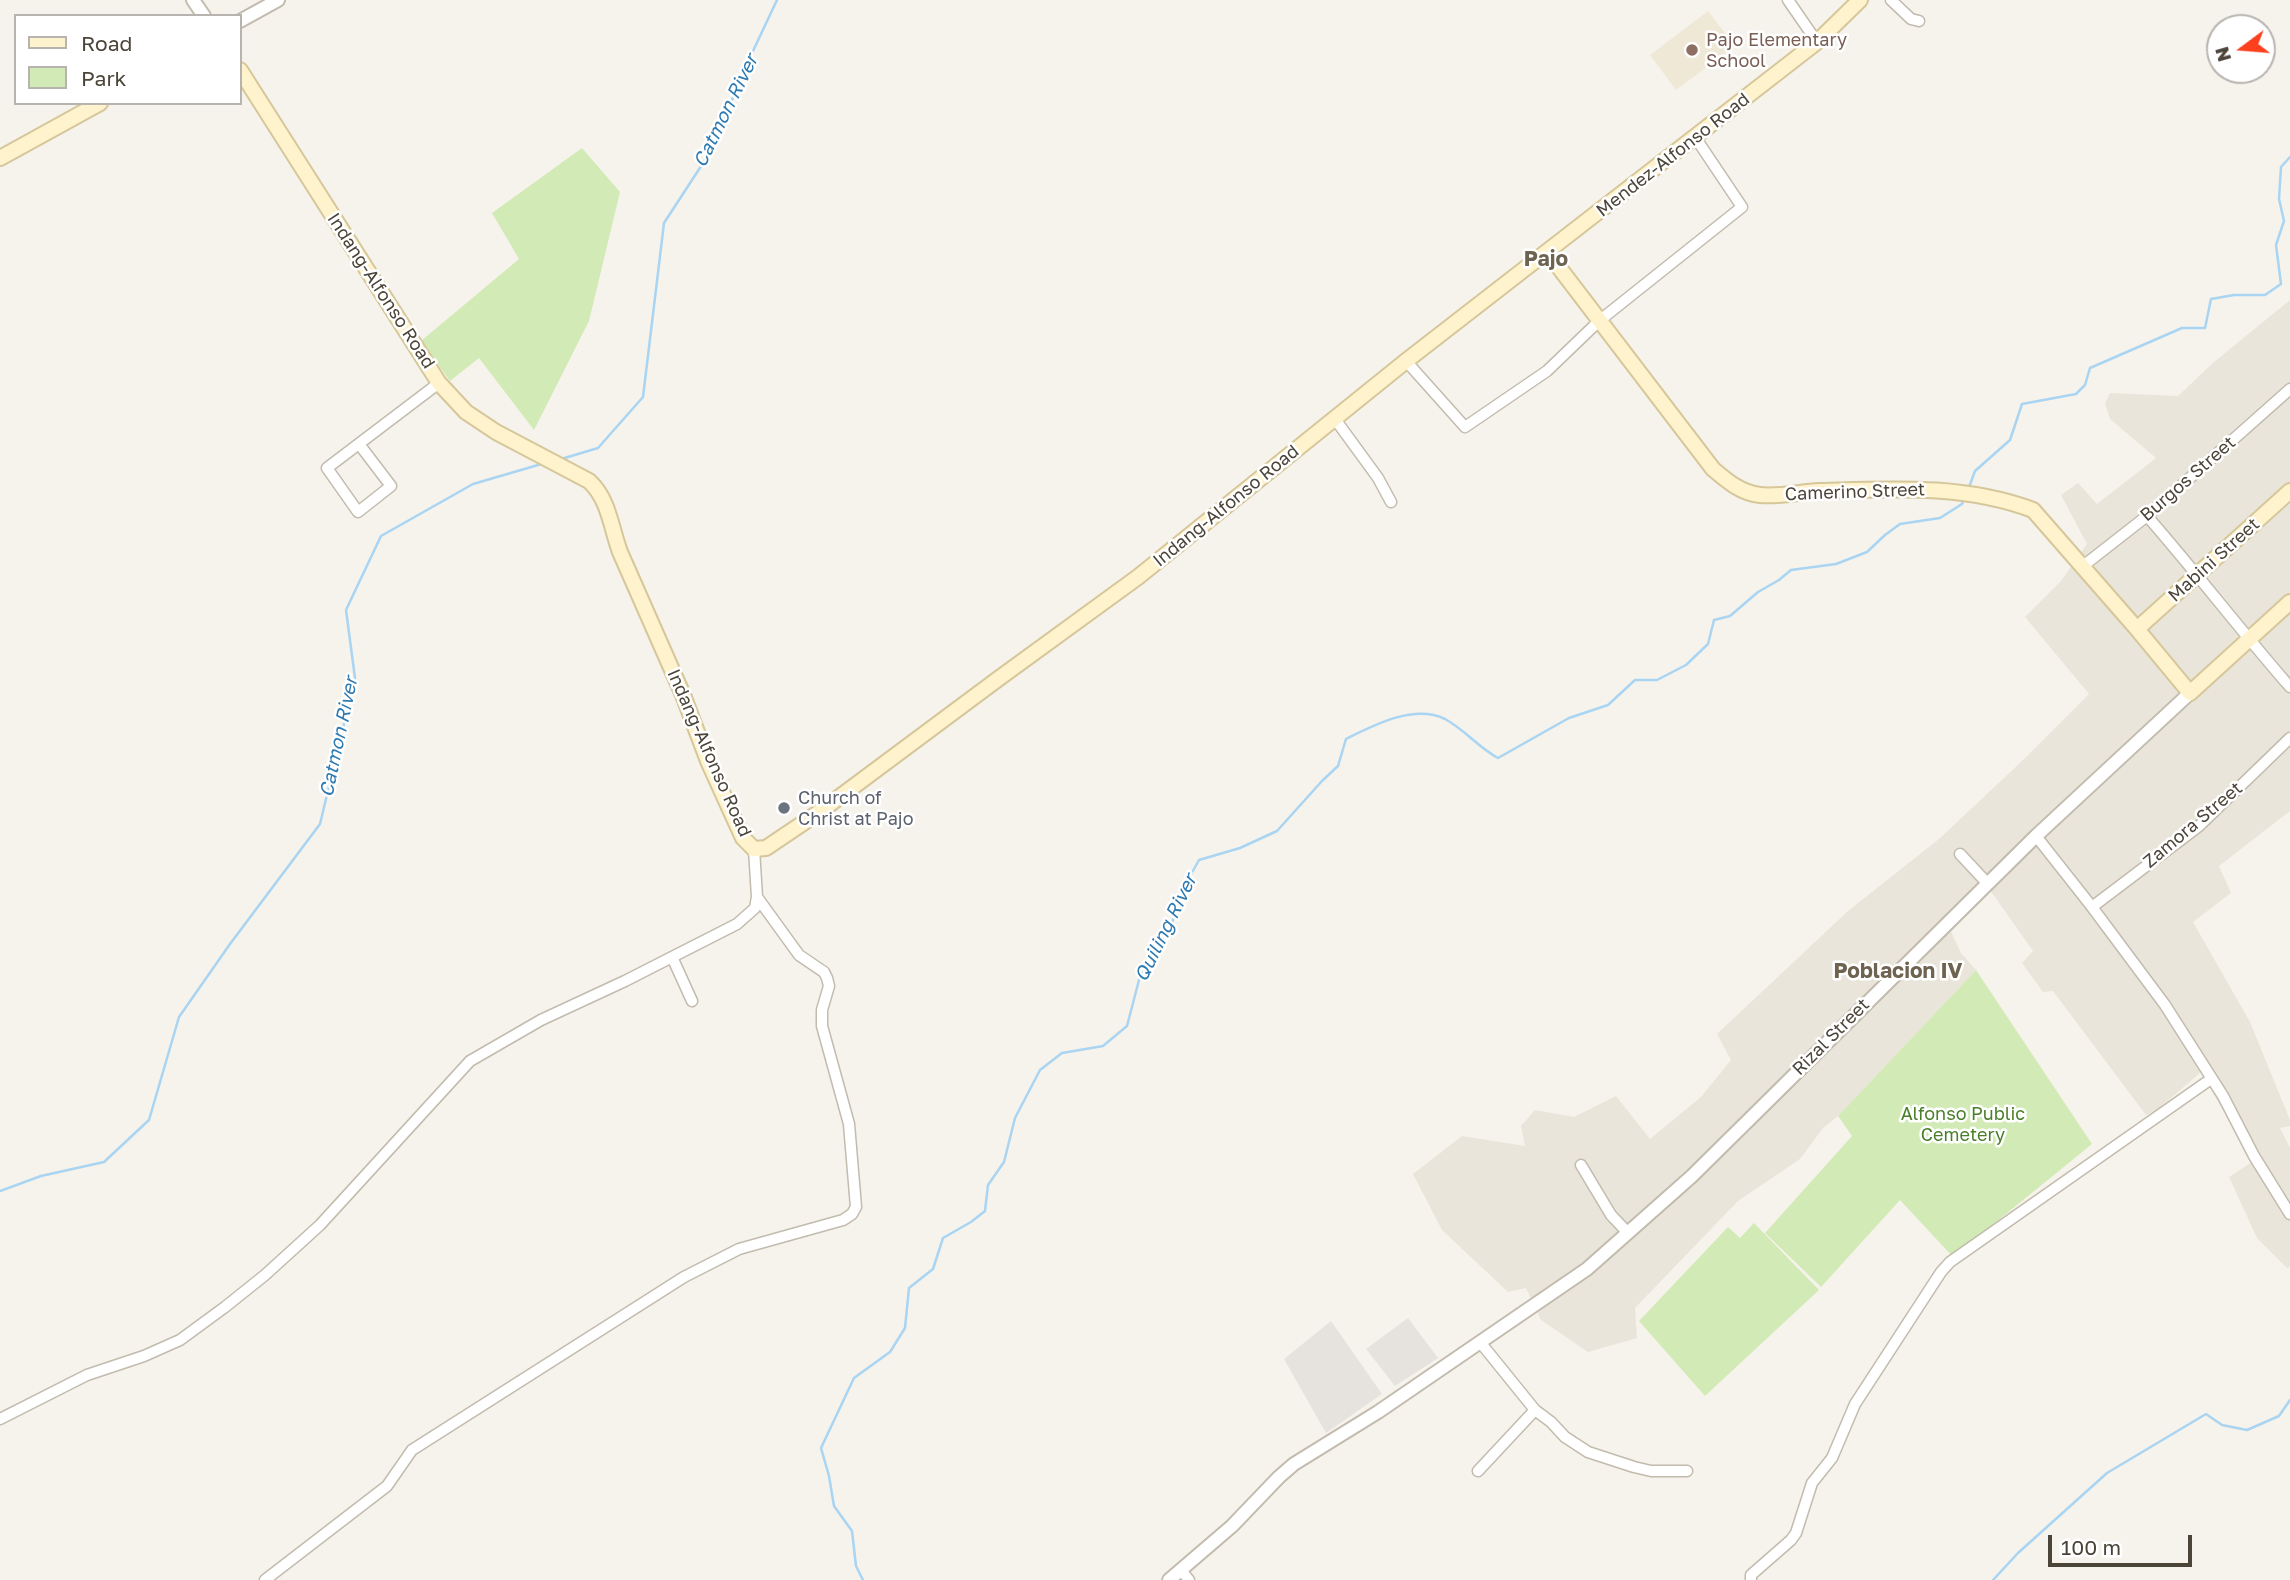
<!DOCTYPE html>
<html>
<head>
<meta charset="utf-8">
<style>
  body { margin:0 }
  #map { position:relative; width:2290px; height:1580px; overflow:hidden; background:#f6f3ec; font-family:"Golos Text",sans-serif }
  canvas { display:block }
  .legend { position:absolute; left:14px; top:14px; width:228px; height:91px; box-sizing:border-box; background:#fff; border:2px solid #b7b4b0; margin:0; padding:9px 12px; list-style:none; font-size:21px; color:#4b4439 }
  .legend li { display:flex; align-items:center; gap:14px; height:35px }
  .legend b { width:35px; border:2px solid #b7b4b0 }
  .north { position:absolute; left:2206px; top:14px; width:70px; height:70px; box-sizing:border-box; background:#fff; border:2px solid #b7b4b0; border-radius:50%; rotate:254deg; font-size:19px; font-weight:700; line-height:28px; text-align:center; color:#4b4439 }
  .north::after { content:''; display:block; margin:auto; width:24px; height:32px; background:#fc3f1d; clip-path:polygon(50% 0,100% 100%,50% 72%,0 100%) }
  .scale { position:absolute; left:2048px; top:1535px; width:144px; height:32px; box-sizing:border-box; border:4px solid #4b4439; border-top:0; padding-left:9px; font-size:21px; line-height:24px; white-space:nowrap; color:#4b4439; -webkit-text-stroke:5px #fff; paint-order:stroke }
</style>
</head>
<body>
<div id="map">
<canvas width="2290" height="1580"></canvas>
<ul class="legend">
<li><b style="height:9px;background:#fff3cd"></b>Road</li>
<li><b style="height:19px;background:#d2eab5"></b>Park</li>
</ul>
<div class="north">N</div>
<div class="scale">100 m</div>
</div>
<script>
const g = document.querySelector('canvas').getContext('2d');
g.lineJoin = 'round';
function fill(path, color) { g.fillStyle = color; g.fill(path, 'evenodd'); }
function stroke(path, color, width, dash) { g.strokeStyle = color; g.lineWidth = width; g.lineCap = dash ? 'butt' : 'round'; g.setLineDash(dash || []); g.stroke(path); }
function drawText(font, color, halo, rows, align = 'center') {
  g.font = font + ' "Golos Text",sans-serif'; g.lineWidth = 5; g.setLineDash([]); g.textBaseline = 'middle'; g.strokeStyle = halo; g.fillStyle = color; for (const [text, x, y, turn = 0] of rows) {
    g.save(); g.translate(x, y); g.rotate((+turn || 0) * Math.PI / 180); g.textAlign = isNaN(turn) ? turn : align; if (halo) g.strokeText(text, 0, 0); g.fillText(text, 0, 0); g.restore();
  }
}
fill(new Path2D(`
  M2290,300V811L2219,866L2231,893L2193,922L2250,1022L2290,1120V1126L2280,1128L2290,1148V1267L2287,1268L2257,1238L2229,1177L2252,1162L2201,1072L2157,1110L2146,1115L2053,991L2043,992L2022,963L2033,951L1990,890L1947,923L1961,953L1976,970L1838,1116L1823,1128L1800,1159L1738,1201L1635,1308L1637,1338L1588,1352L1541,1320L1526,1288L1508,1292L1442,1230L1413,1174L1462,1136L1525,1146L1521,1126L1535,1110L1574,1117L1616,1096L1650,1139L1701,1097L1731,1060L1717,1034L1848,911L1939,839L2021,762L2089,694L2025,617L2061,581L2087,544L2061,495L2078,483L2097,504L2156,458L2110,419L2105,404L2110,393L2178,396L2214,362Z`), '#eae5da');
fill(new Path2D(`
  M1408,1318L1438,1358L1395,1386L1366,1349Z
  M1331,1321L1382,1394L1326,1433L1284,1359Z`), '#e6e2dd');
fill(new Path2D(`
  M1708,11L1735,46L1676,90L1650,55Z`), '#efe8d6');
fill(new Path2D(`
  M582,148L620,192L589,321L534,430L479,358L450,381L421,341L519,259L492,213Z
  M1976,970L2092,1144L1953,1257L1900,1200L1821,1287L1765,1233L1852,1136L1838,1116Z
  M1754,1223L1819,1290L1705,1396L1639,1321L1728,1227L1740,1238Z`), '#d2eab5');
stroke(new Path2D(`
  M558,460L598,448L643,397L664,223L709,154L753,51L777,0
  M1968,490L1975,471L2010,440L2022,404L2076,394L2085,385L2090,368L2182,328H2205L2211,299L2234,295H2265L2281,284L2276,245L2284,221L2279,199L2281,167L2290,157
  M0,1191L41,1176L104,1162L149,1120L179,1017L230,944L320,824L355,678L346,610L381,536L473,484L545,463
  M863,1580L856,1566L852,1531L834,1506L829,1476L821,1448L854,1378L890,1352L905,1328L909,1288L933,1269L943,1238L971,1222L985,1211L988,1185L1004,1162L1015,1118L1040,1070L1062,1053L1103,1046L1127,1026L1139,980L1172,923L1184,887L1199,860L1240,848L1277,831L1322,781L1338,766L1346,739C1374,725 1414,704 1445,719C1464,729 1479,748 1498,758L1569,718L1608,705L1635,680H1657L1686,665L1708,644L1714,620L1730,616L1758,592L1779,580L1791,570L1836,564L1867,552L1885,535L1900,524L1940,518L1962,504L1964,499
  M1993,1580L2018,1553L2107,1473L2206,1414L2222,1425L2247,1430L2279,1416L2290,1400`), '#a9d4f2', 2.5);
const minor = new Path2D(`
  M1788,0L1817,42
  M1891,0L1911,19L1919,21
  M1406,361L1465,427L1547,371L1599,321L1742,207L1695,137
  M1335,419L1378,478L1391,502
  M359,444L391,486L358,512L327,468L439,383
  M2147,516C2196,572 2241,631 2290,687
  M2083,566L2147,516L2290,389
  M2036,836L2092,907L2165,1005L2223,1096L2254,1156L2290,1214
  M1960,854L1988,884
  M2092,907L2199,826L2290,738
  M672,957L692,1001
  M1581,1165L1611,1215L1628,1233
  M1480,1342L1535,1410L1551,1422L1565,1437L1588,1452L1634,1467L1651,1471H1687
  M0,1419L87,1375L144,1356L180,1340L225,1307L265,1275L320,1225L470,1061L541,1020L625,981L737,924L755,908L757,897L754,849
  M1478,1471L1535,1410
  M1181,1570L1189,1580
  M265,1580L387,1486L412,1450L684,1277L739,1249L843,1220L852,1214L856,1207L849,1124L822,1026V1010L829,986L827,978L824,972L799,955L757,897
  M1751,1580V1575L1791,1540L1796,1533L1812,1483L1832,1458L1855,1404L1941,1272L1950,1262L2211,1079`);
const tertiary = new Path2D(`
  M193,0L204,16
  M240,21L278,0
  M1169,1580L1232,1526L1279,1477L1294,1464L1378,1412L1587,1269L1692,1176L2036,836L2190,693`);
const secondary = new Path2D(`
  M240,70L439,383L466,412L496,432L589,481C609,499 611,528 620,552L683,695L708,761L743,838L754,849L766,848L818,813L998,679L1138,577L1406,361L1817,42L1860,0
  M0,158L100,103
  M1548,253L1713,469C1727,481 1741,493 1760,495C1779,497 1800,492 1819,491C1891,489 1964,484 2033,510L2137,629L2190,693L2290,602
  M2137,629L2290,491`);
stroke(minor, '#c2bbae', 13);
stroke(tertiary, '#c2bbae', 16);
stroke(secondary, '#d6c79b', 18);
stroke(minor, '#fff', 10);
stroke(tertiary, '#fff', 12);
stroke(secondary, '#fff3cd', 14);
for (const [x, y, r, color] of [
  [1692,50,7,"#8d6e63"],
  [784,808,7,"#6b7280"]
]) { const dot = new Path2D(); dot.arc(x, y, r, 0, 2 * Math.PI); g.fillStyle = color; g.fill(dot); stroke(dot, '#fff', 2.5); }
drawText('18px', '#785e54', '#fff', [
  ["Pajo Elementary",1706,40],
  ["School",1706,61]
], 'left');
drawText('18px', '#4b4439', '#fff', [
  ["Mendez-Alfonso Road",1673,155,-38],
  ["Indang-Alfonso Road",381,291,57],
  ["Burgos Street",2188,479,-41],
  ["Camerino Street",1855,492,-2],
  ["Indang-Alfonso Road",1226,506,-39],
  ["Mabini Street",2214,560,-42],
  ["Indang-Alfonso Road",709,753,66],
  ["Zamora Street",2193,825,-40],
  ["Rizal Street",1831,1037,-45]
]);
drawText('18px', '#5b616d', '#fff', [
  ["Church of",798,798],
  ["Christ at Pajo",798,819]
], 'left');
drawText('18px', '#4a7f2a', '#fff', [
  ["Alfonso Public",1963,1114],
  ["Cemetery",1963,1135]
]);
drawText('italic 19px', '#2e7ab2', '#fff', [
  ["Catmon River",726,111,-64],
  ["Catmon River",339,737,-78],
  ["Quiling River",1166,928,-64]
]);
drawText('bold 21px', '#6e6250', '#fff', [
  ["Pajo",1546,259],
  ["Poblacion IV",1898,971]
]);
</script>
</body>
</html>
